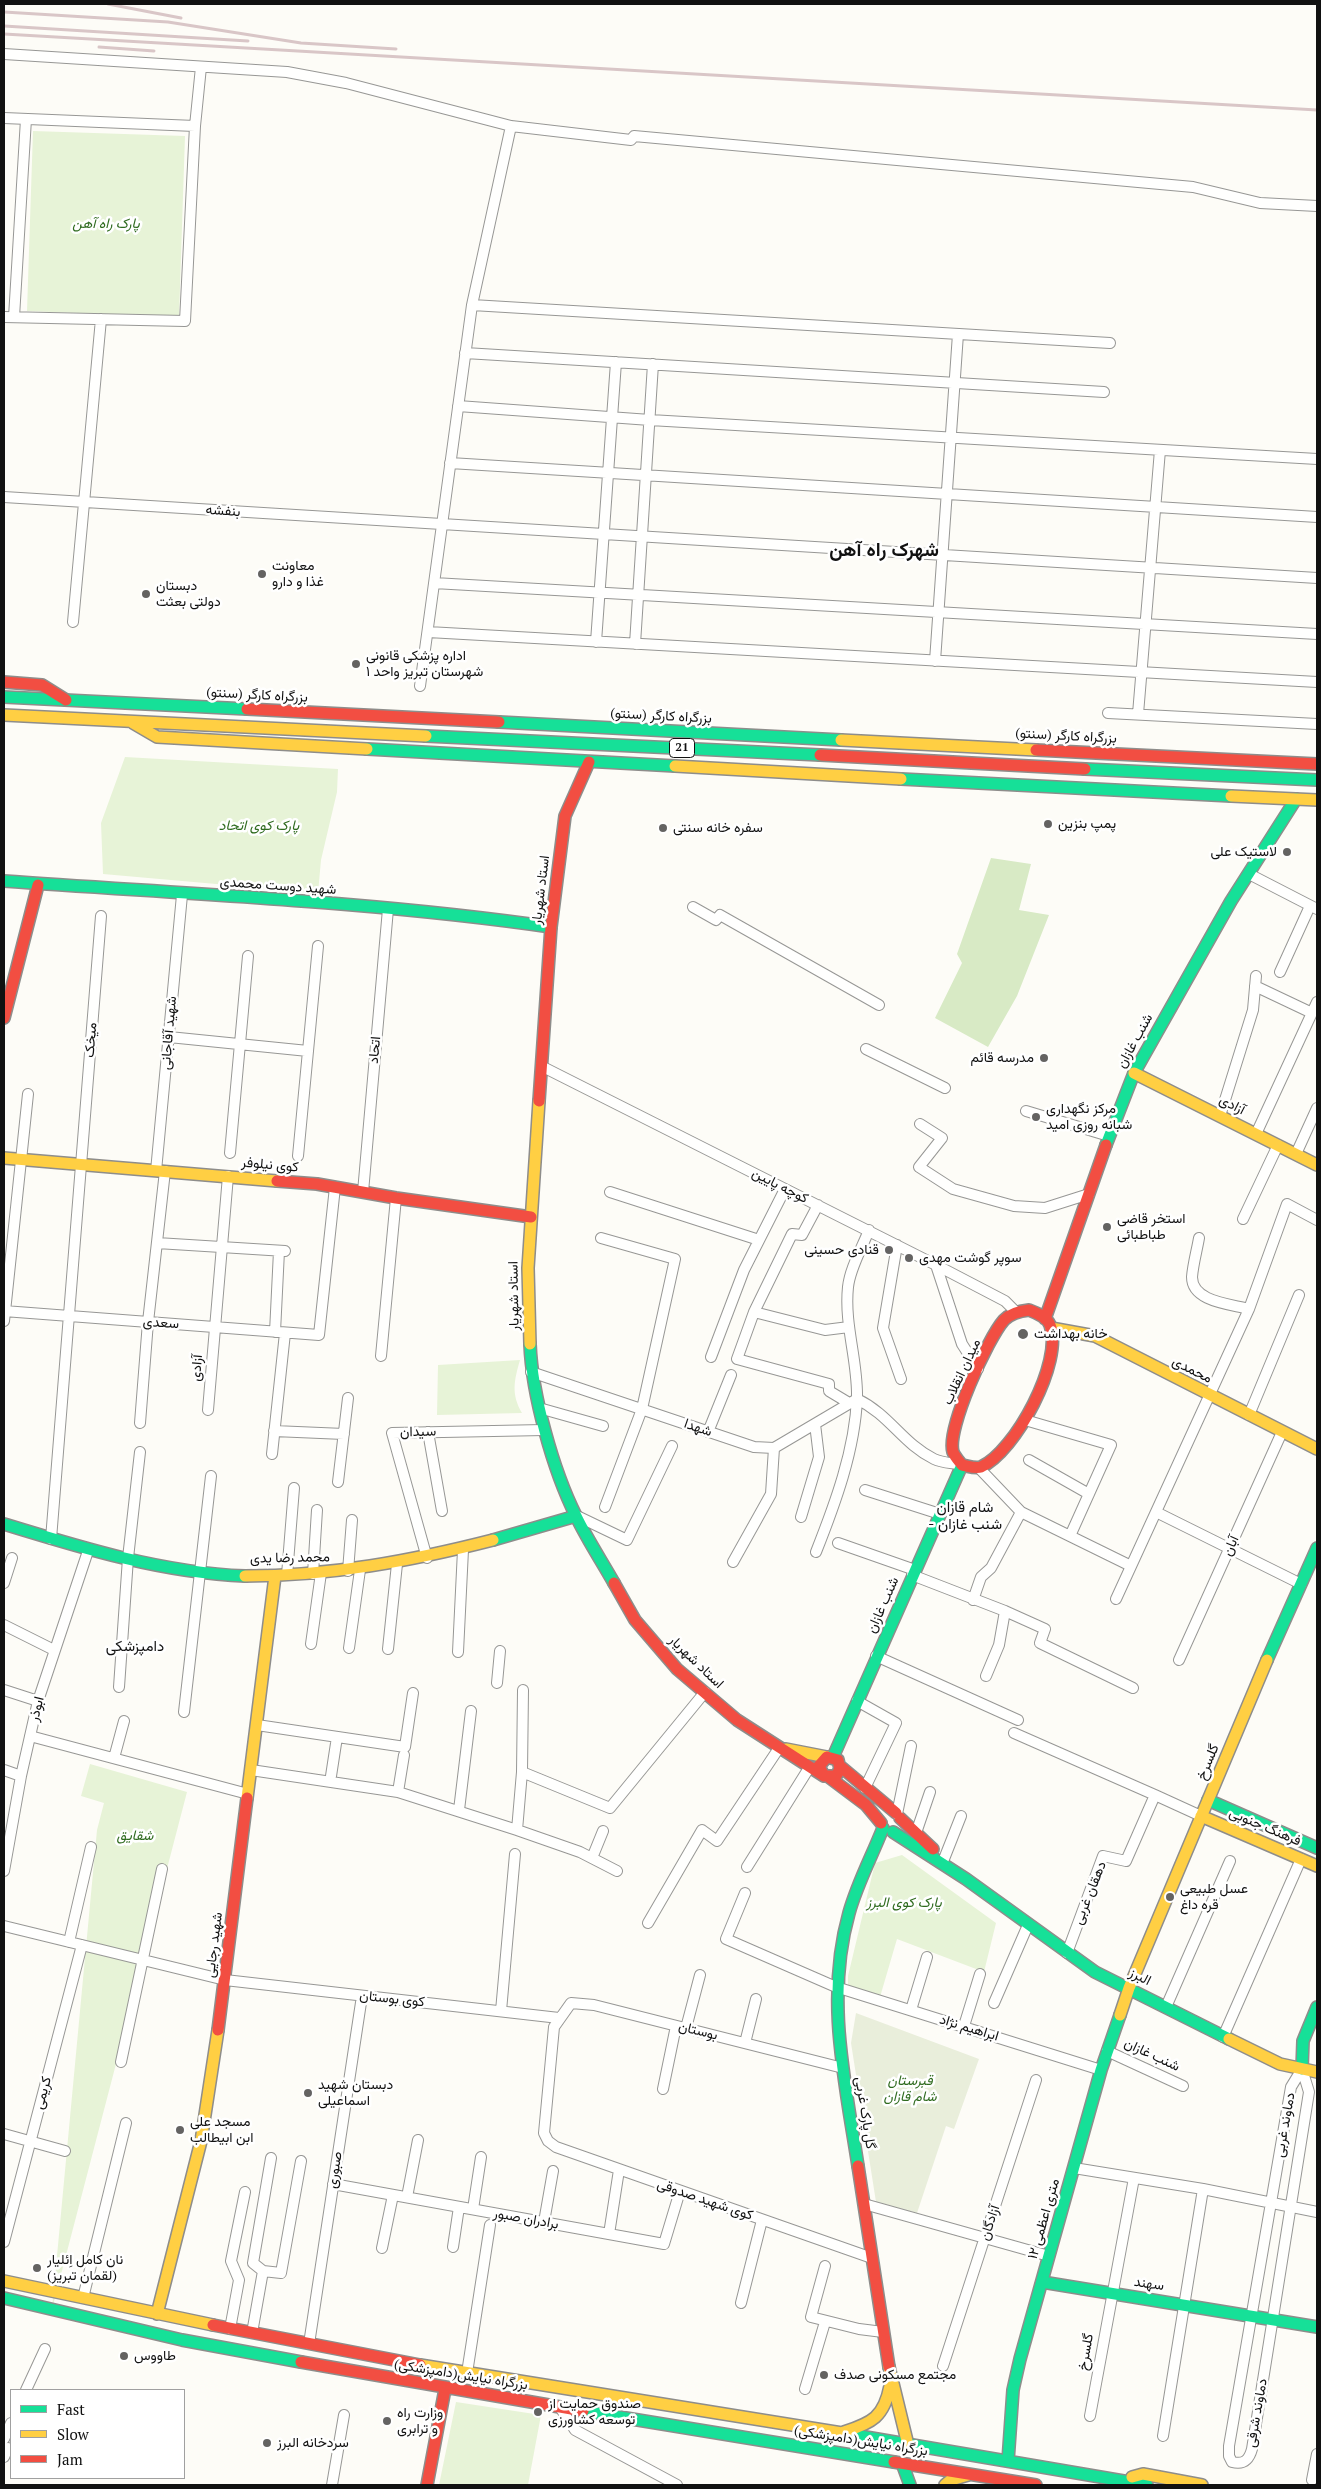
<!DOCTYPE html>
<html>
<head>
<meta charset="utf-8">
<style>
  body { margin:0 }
  #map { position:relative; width:1321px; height:2489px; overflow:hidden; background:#fdfcf7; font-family:"PT Serif",serif }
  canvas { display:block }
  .frame { position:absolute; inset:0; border:5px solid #111; pointer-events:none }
  .legend { position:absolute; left:10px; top:2389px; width:175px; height:90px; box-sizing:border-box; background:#fff; border:1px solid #a0a0a0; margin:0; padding:6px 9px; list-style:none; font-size:15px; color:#111 }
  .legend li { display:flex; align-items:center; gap:10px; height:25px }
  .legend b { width:25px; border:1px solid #a0a0a0 }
</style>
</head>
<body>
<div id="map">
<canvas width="1321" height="2489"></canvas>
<div class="frame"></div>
<ul class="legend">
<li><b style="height:6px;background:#16e098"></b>Fast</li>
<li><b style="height:6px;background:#ffcf43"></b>Slow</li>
<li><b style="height:6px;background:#f24e42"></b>Jam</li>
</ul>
</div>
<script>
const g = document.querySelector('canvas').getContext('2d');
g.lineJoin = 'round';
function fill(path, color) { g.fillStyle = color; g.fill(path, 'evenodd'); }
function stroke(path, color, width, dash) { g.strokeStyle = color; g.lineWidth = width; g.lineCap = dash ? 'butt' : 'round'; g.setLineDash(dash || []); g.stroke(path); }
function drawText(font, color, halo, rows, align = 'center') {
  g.font = font + ' "PT Serif",Vazirmatn,serif'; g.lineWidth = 5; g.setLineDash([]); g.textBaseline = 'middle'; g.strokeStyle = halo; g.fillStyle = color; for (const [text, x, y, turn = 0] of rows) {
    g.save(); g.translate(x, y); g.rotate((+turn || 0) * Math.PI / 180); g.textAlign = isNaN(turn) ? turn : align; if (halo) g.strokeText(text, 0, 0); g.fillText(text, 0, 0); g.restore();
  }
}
fill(new Path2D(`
  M33,131L185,136L179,317L27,311Z
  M125,757L338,769L337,792L321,860L318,893L103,874L101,823Z
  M520,1360C514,1381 511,1394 522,1413L437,1415L438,1365Z
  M90,1764L187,1792L52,2309L97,1830L104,1803L81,1796Z
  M902,1855L996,1923L984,1972L897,1939L880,1997L848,1990V1976L875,1863Z
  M456,2402L541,2415L528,2485H439Z`), '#e7f3d7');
fill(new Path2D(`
  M991,858L1031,864L1019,910L1049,915L1017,996L988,1047L935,1018L962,963L957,954Z`), '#d8eac5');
fill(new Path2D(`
  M856,2013L979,2059L954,2129L946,2126L917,2213L876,2202L851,2043Z`), '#e9eedb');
const street = new Path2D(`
  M4,54L287,72L346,83L511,126L631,140L634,136L1193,187L1260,203L1317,206
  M4,118L195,126
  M472,305L511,126
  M4,317L185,321L195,126L201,67
  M14,317L26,119
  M465,353L1104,392
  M458,406L650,420L1317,459
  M450,463L1317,517
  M4,497L1317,578
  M434,583L1317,634
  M73,622L101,319
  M428,632L1317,682
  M596,642L616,362
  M635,644L653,364
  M935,661L958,334
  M420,686L472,305L1110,343
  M1108,713L1317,724
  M1138,714L1160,450
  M1249,874L1317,909
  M693,907L716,920L720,915L879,1005
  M1280,972L1310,906
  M1255,986L1312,1013
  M169,1037L308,1051
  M866,1049L945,1088
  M541,1066L936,1265L1005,1301L1016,1312
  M1026,1111L1109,1136
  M1220,1116L1253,1010L1256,976
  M920,1124L942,1138L919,1167L953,1189L1014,1206L1045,1208L1089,1194
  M1256,1134L1317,1002
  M230,1153L248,956
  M1296,1154L1317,1108
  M298,1156L318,946
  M156,1171L182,895
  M363,1192L388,909
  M610,1192L759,1240
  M818,1205L802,1235L792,1234L754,1312L737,1359L829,1384V1391L849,1403
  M1243,1219L1278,1145
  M601,1238L675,1259L642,1409L605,1507
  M1199,1238C1197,1250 1193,1264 1192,1277C1192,1302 1231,1304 1249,1309
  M157,1243L285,1251
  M897,1245L883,1328L901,1379
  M936,1265L962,1344L978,1369
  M4,1311L319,1335L335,1187
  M754,1312L825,1330L849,1327
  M4,1321L28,1094
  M275,1332L279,1251
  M381,1356L396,1198
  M711,1357L744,1270L785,1189
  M531,1372L754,1447L774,1448L857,1399
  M857,1399C890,1415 902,1443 934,1459C942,1463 953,1463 962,1465
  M539,1408L603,1426
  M208,1410L228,1176
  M1249,1415L1299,1295
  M1025,1420L1111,1445L1070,1536
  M140,1423L148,1322L165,1171
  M274,1431L344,1434
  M428,1432L442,1511
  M708,1432L731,1375
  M272,1454L285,1333
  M1029,1460L1089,1494
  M979,1468L1021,1512L1131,1566
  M338,1482L348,1398
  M865,1490L940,1514
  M1156,1512L1301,1584
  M577,1516L627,1540L672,1446
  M801,1517L819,1457L815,1424
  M51,1539L101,916
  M838,1543L915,1570
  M816,1552C835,1504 855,1450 857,1398C858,1361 844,1325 848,1287C850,1268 862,1248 869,1230
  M427,1558L392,1433L544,1430
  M733,1562L771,1494L774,1448
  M348,1571L352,1520
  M313,1574L317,1510
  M287,1575L294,1488
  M912,1575L1005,1611L1045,1629L1040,1643L1133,1688
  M4,1583L12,1558
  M1116,1599L1249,1309L1287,1204L1317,1220
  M973,1600L981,1577L991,1568L1021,1512
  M4,1625L54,1650
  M311,1644L321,1573
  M349,1648L360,1570
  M388,1649L397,1564
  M458,1652L463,1550
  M876,1656L1018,1720
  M1179,1660L1282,1432
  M986,1676L999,1645L1005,1611
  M497,1683L500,1651
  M119,1687L128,1558L140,1452
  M4,1690L38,1701
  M857,1701L896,1723L865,1788
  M184,1712L211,1476
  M257,1725L405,1747L413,1693
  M1014,1733L1155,1795
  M30,1736L248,1794
  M114,1758L124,1721
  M4,1770L21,1776
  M251,1770L398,1792L517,1830L580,1852L617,1871
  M522,1772L610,1808L705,1692
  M331,1776L337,1737
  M398,1792L404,1755
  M459,1810L471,1711
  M897,1814L911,1746
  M517,1830L522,1772L523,1690
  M916,1833L930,1792
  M592,1858L603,1831
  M944,1859L961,1816
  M747,1867L809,1768
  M4,1871L21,1776L38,1701L88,1551
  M745,1893L726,1939L836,1987L1101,2070
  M648,1923L702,1830L717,1841L779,1748
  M4,1926L225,1980L559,2018
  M69,1942L91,1847
  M1067,1953L1103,1856L1126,1861L1155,1795L1201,1816
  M994,2003L1028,1925
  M1166,2007L1230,1861
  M911,2010L927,1957
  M501,2011L515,1854
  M964,2026L980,1974
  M686,2028L700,1975
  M1223,2037L1301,1859
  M745,2043L756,1999
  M1107,2051L1183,2086
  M121,2062L162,1869
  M843,2068L594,2005L571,2003L554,2027L544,2133L548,2141L556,2147L872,2258
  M1302,2069L1309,2092L1252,2449C1249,2460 1244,2465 1232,2462L1229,2456V2446L1291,2087Z
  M663,2089L676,2026
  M4,2134L65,2151
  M1074,2168L1203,2189L1317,2212
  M333,2184L664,2244L680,2191
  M407,2197L418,2140
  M864,2204L1049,2256
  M473,2209L481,2157
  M544,2222L553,2171
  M609,2234L619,2170
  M4,2242L82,1945
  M453,2247L459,2207
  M382,2248L393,2195
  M825,2266L811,2317L859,2329L883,2332
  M263,2271L281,2273L301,2161
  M83,2298L126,2123
  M741,2303L762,2220
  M230,2329L239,2280L231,2261L245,2192
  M252,2333L263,2271L253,2263L271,2158
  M309,2344L362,1996
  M943,2366L1036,2080
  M467,2373L490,2225
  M805,2389L825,2322
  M26,2390L45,2349
  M561,2409L575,2430L677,2485
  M1090,2416L1134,2178
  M1163,2436L1203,2189
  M4,2439L11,2423
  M4,2457L8,2448
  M1312,2480L1317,2454
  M332,2485L344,2415`);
const fast = new Path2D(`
  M4,697L247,709
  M499,722L841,740
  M426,736L820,755
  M367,749L675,766
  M1085,769L1317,780
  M901,779L1231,796
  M4,881C186,894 370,901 551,927
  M1106,1145L1134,1073L1231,901L1296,799
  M530,1344C532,1395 553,1470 576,1516C587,1539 601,1560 614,1583
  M4,1524C82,1548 163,1573 245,1576
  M493,1540L576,1516
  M1267,1660L1317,1548
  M833,1757L962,1465
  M1208,1800L1317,1848
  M893,1832L966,1879L1095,1972L1229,2039
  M1302,2069L1303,2041L1317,2007
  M858,2166C845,2081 825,1998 849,1913C857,1884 872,1856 883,1828
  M1042,2282L1317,2327
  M4,2298L182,2340L301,2362
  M583,2411L894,2462
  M842,2433L1147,2485
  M1008,2461L1013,2390L1020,2359L1101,2070L1120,2015
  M902,2463L910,2485`);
const slow = new Path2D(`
  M4,715L426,736
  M133,723L157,737L367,749
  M841,740L1036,750
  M675,766L901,779
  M1231,796L1317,800
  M1134,1073L1317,1165
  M4,1158L277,1181
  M1051,1328L1095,1336L1317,1449
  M530,1344L528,1268L539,1101
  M245,1576C330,1576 411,1561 493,1540
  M786,1749L827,1757
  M247,1798L275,1576
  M1201,1816L1317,1866
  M1120,2015L1129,1988L1267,1660
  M1229,2039L1280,2064L1317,2072
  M4,2281L213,2325
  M157,2314L201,2141L218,2030
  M420,2365L842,2433
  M889,2367L908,2445
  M844,2432C872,2423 884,2417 890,2386
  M1132,2477L1143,2474L1202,2485
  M945,2485L951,2480L968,2475`);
const jam = new Path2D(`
  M4,682L42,685L66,700
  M247,709L499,722
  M1036,750L1317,764
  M820,755L1085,769
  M4,1018L38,885
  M539,1101L551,927L565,816L589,762
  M277,1181L317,1184L396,1198L531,1217
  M1029,1310C1037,1313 1047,1317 1050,1325C1064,1361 1015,1452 981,1467C975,1469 968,1466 962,1465C959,1461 955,1457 953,1452C946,1429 988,1338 1004,1320C1011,1313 1020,1311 1029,1310Z
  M1045,1319L1106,1145
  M614,1583L635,1620L677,1669L737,1720L824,1776H836L840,1769L838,1760L827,1757L819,1766L824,1776
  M840,1766L896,1813
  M830,1778L866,1805L881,1823
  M900,1818L933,1849
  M218,2030L247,1798
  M858,2166L889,2367
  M213,2325L420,2365
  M301,2362L583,2411
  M894,2462L1036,2485
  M427,2485L445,2389`);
stroke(street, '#979795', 12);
stroke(fast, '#8e8d8b', 14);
stroke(slow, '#8e8d8b', 14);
stroke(jam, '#8e8d8b', 14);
stroke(street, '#fffffe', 10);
stroke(fast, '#16e098', 11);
stroke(slow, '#ffcf43', 11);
stroke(jam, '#f24e42', 11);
stroke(new Path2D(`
  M108,4L181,18
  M4,12L168,22L301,43L396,49
  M4,26L248,41
  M4,34L1317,110
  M99,47L154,51`), '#d9c6c7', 3);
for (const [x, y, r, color] of [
  [262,574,5,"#646362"],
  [146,594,5,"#646362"],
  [356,664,5,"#646362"],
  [1048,824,5,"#646362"],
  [663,828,5,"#646362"],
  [1287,852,5,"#646362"],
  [1044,1058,5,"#646362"],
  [1036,1117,5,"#646362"],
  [1107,1227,5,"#646362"],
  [889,1250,5,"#646362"],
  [909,1258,5,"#646362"],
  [1023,1334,6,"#646362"],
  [1170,1897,5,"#646362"],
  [308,2093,5,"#646362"],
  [180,2130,5,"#646362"],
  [37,2268,5,"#646362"],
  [124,2356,5,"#646362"],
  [824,2375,5,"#646362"],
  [538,2412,5,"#646362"],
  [387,2421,5,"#646362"],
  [267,2443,5,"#646362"]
]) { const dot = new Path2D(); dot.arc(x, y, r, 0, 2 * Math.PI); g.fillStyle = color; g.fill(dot); stroke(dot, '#fff', 2); }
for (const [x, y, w] of [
  [682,748,25]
]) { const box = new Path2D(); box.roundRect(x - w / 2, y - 9.5, w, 19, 4); g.fillStyle = '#fff'; g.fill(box); stroke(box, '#111', 1); }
drawText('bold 12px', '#111', null, [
  ["21",682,748]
]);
drawText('italic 14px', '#2f6b1f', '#fff', [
  ["پارک راه آهن",106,224],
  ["پارک کوی اتحاد",259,826],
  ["شقایق",135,1836],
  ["پارک کوی البرز",904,1903],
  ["قبرستان",910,2081],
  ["شام قازان",910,2097]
]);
drawText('14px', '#111', '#fff', [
  ["بنفشه",223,511,4],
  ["بزرگراه کارگر (سنتو)",257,695,3],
  ["بزرگراه کارگر (سنتو)",661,716,3],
  ["بزرگراه کارگر (سنتو)",1066,736,3],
  ["شهید دوست محمدی",278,886,4],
  ["استاد شهریار",541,890,-83],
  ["شهید آقاجانی",169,1033,-85],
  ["میخک",91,1040,-85],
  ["شنب غازان",1135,1041,-61],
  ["اتحاد",375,1050,-85],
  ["آزادی",1232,1105,27],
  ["کوی نیلوفر",270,1165,5],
  ["کوچه پایین",780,1186,27],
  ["استاد شهریار",514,1296,-91],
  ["سعدی",161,1323,4],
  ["آزادی",197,1368,-85],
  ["محمدی",1192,1370,27],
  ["میدان انقلاب",962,1372,-65],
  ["شهدا",698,1428,19],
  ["سیدان",418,1432,-1],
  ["آبان",1231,1546,-66],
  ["محمد رضا یدی",290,1558,-1],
  ["شنب غازان",883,1605,-66],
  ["استاد شهریار",696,1662,44],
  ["ابوذر",37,1709,-76],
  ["گلسرخ",1208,1762,-67],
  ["فرهنگ جنوبی",1265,1827,23],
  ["دهقان غربی",1090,1893,-68],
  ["شهید رجایی",214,1945,-83],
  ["البرز",1140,1977,27],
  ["کوی بوستان",392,1999,6],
  ["ابراهیم نژاد",969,2028,17],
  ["بوستان",698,2031,14],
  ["شنب غازان",1152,2055,25],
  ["کریمی",43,2093,-75],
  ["گل پارک غربی",865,2113,81],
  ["دماوند غربی",1285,2125,-80],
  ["صبوری",335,2170,-81],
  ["کوی شهید صدوقی",705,2200,19],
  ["برادران صبور",526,2219,10],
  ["۱۲ متری اعظمی",1044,2219,-74],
  ["آزادگان",990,2223,-72],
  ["سهند",1149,2284,8],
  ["گلسرخ",1086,2352,-80],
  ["بزرگراه نیایش(دامپزشکی)",461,2375,9],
  ["دماوند شرقی",1257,2413,-80],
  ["بزرگراه نیایش(دامپزشکی)",861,2441,9]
]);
drawText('14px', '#111', '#fff', [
  ["معاونت",272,566],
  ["غذا و دارو",272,582],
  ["دبستان",156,586],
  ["دولتی بعثت",156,602],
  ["اداره پزشکی قانونی",366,656],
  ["شهرستان تبریز واحد ۱",366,672],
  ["پمپ بنزین",1058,824],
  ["سفره خانه سنتی",673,828],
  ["لاستیک علی",1277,852,"right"],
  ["مدرسه قائم",1034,1058,"right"],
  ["مرکز نگهداری",1046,1109],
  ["شبانه روزی امید",1046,1125],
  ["استخر قاضی",1117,1219],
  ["طباطبائی",1117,1235],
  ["قنادی حسینی",879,1250,"right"],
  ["سوپر گوشت مهدی",919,1258],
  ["خانه بهداشت",1034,1334],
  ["عسل طبیعی",1180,1889],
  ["قره داغ",1180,1905],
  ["دبستان شهید",318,2085],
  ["اسماعیلی",318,2101],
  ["مسجد علی",190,2122],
  ["ابن ابیطالب",190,2138],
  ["نان کامل اِئلیار",47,2260],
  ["(لقمان تبریز)",47,2276],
  ["طاووس",134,2356],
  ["مجتمع مسکونی صدف",834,2375],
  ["صندوق حمایت از",548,2404],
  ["توسعه کشاورزی",548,2420],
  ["وزارت راه",397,2413],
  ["و ترابری",397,2429],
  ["سردخانه البرز",277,2443]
], 'left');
drawText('15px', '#111', '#fff', [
  ["شام قازان",965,1508],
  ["- شنب غازان",965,1525],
  ["دامپزشکی",135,1647]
]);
drawText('bold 19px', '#111', '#fff', [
  ["شهرک راه آهن",884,551]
]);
</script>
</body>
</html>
